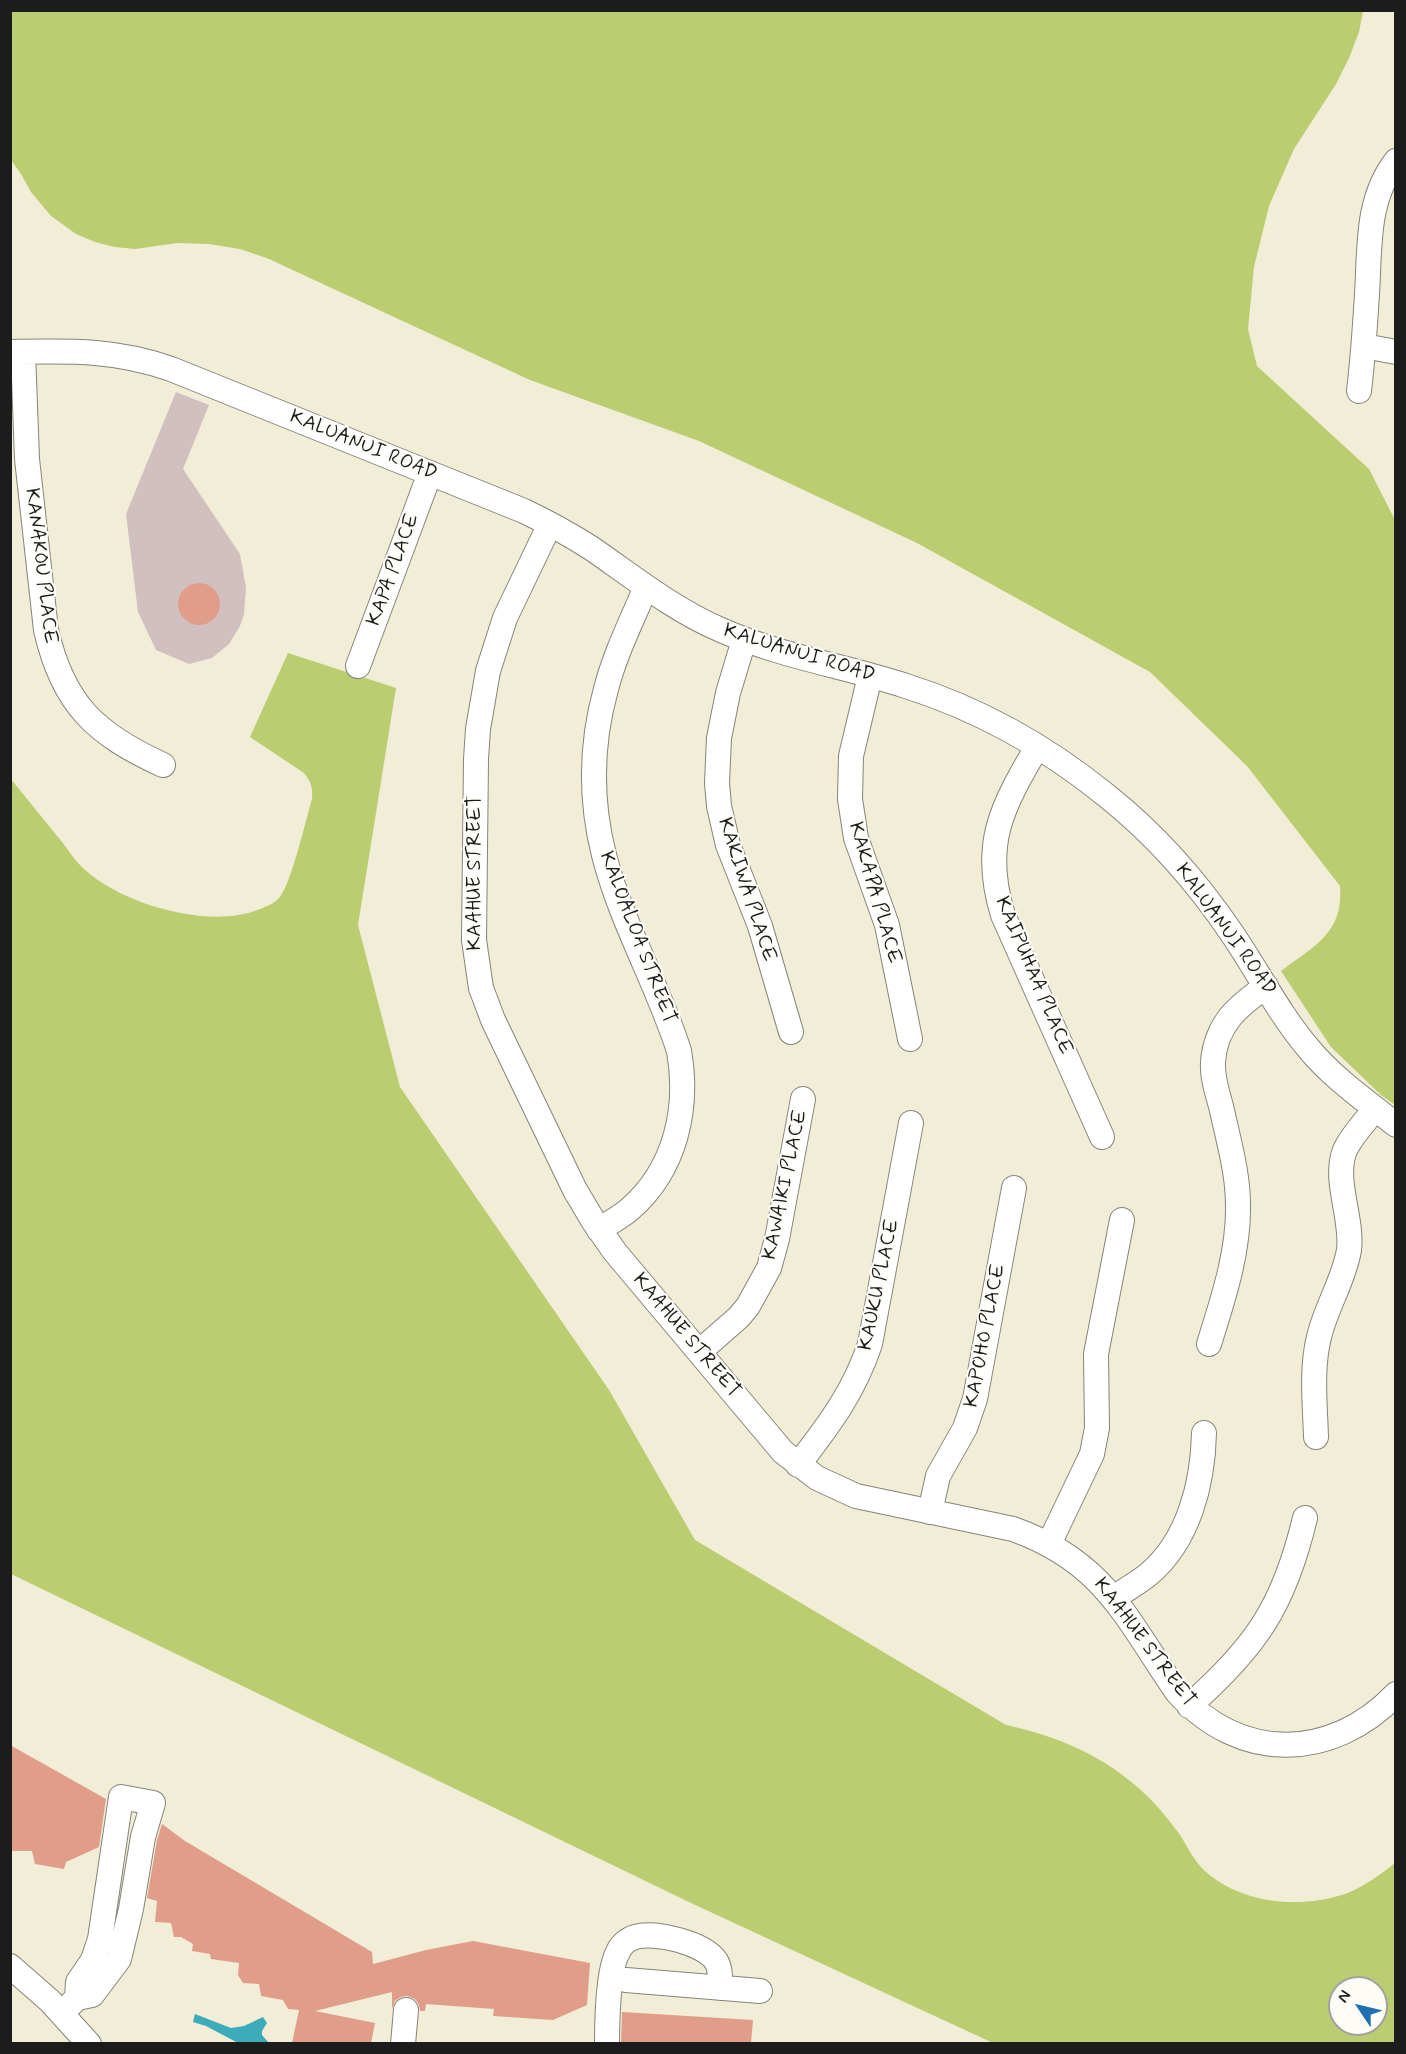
<!DOCTYPE html>
<html>
<head>
<meta charset="utf-8">
<style>
  body { margin:0 }
  #map { position:relative; width:1406px; height:2054px; overflow:hidden; background:#f1edd7; font-family:Mynerve,sans-serif }
  canvas { display:block }
  .frame { position:absolute; inset:0; border:12px solid #1c1c1c; pointer-events:none }
  .north { position:absolute; left:1328px; top:1976px; width:60px; height:60px; box-sizing:border-box; background:#fdfcf7; border:2px solid #a3a29f; border-radius:50%; rotate:305deg; font-size:16px; font-weight:700; line-height:24px; text-align:center; color:#1c1c1c }
  .north::after { content:''; display:block; margin:auto; width:21px; height:27px; background:#1f6fb2; clip-path:polygon(50% 0,100% 100%,50% 72%,0 100%) }
</style>
</head>
<body>
<div id="map">
<canvas width="1406" height="2054"></canvas>
<div class="frame"></div>
<div class="north">N</div>
</div>
<script>
const g = document.querySelector('canvas').getContext('2d');
g.lineJoin = 'round';
function fill(path, color) { g.fillStyle = color; g.fill(path, 'evenodd'); }
function stroke(path, color, width, dash) { g.strokeStyle = color; g.lineWidth = width; g.lineCap = dash ? 'butt' : 'round'; g.setLineDash(dash || []); g.stroke(path); }
function drawText(font, color, halo, rows, align = 'center') {
  g.font = font + ' Mynerve,sans-serif'; g.lineWidth = 4.5; g.setLineDash([]); g.textBaseline = 'middle'; g.strokeStyle = halo; g.fillStyle = color; for (const [text, x, y, turn = 0] of rows) {
    g.save(); g.translate(x, y); g.rotate((+turn || 0) * Math.PI / 180); g.textAlign = isNaN(turn) ? turn : align; if (halo) g.strokeText(text, 0, 0); g.fillText(text, 0, 0); g.restore();
  }
}
fill(new Path2D(`
  M176,392L209,405L183,469L240,554L246,588L244,614L240,626L229,644L212,658L189,664L156,650L138,612L126,514Z`), '#d2bfc0');
fill(new Path2D(`
  M11,10L1363,11L1359,32L1349,58L1336,84L1294,149L1269,206L1254,267L1248,329L1257,366L1369,469L1395,520V1105L1381,1095L1331,1047L1281,971C1314,946 1344,933 1340,886L1247,766L1150,672L917,543L699,441L530,380L269,259L240,249L209,244L177,243L135,249L115,247L95,242L76,234L51,216L31,192L21,174L11,160Z
  M288,653L396,688L358,925L400,1087L609,1390L695,1540L1006,1725C1057,1736 1105,1756 1144,1793C1158,1806 1171,1822 1182,1838C1189,1850 1195,1862 1206,1872C1243,1904 1299,1909 1345,1894C1363,1887 1380,1875 1395,1863V2043H993L691,1903L11,1574L10,778C28,800 45,821 62,842C69,851 76,862 85,870C124,905 211,930 260,909C267,906 274,904 279,898C291,885 306,819 312,799C313,787 311,782 304,773L250,737ZM1340,1988H1376V2024H1340Z`), '#bacd70');
fill(new Path2D(`
  M195,2014L231,2028L244,2026L263,2017L267,2023L262,2031V2035L269,2043H238L206,2026L193,2022Z`), '#3dacba');
fill(new Path2D(`
  M178 604a21 21 0 1 1 42 0a21 21 0 1 1-42 0Z
  M10,1745L106,1799L99,1847L66,1862L64,1869L35,1864L32,1851H10Z
  M162,1824L185,1841L372,1952L373,1964L426,1950L473,1941L590,1963L587,2005L553,2020L493,2016L494,2009L426,2004L425,2011H420L419,2005L415,1999L407,1996L401,1997L395,2001L392,2009V1992L315,2011L375,2023L371,2043H292L299,2010L288,2009L283,2000L261,1996L259,1984L243,1983L238,1975L239,1963L211,1959L210,1954L192,1951L193,1944L181,1937H174L171,1923L155,1922L157,1901L147,1898L157,1840Z
  M622,2012L753,2020L751,2043H621Z`), '#e09d8a');
const minor = new Path2D(`
  M1364,346L1396,352
  M10,352C69,351 115,349 171,369L524,511C547,522 569,534 591,548C633,577 674,610 721,630C780,656 844,666 906,686C979,709 1048,748 1107,796C1156,835 1198,883 1233,935C1258,972 1280,1015 1309,1049C1334,1079 1365,1100 1396,1125
  M23,352L27,459L46,630C63,704 95,734 163,765
  M1359,391C1363,358 1365,326 1367,294C1370,247 1366,200 1396,161
  M550,524L505,618L488,671L478,729L476,759L474,940L481,988L493,1020L575,1190L594,1222L615,1252L783,1452L817,1478L856,1496L1013,1529C1105,1562 1125,1617 1177,1692C1239,1762 1331,1762 1396,1694
  M744,640L728,693L719,738L717,783L719,806L728,845L760,926L791,1032
  M358,666L430,473
  M870,676L851,756L850,799L856,838L887,925L910,1039
  M1037,747C1002,807 981,844 1003,915L1102,1137
  M599,1230C609,1223 621,1217 630,1209C676,1169 689,1108 679,1051C658,985 621,922 604,855C590,800 591,743 606,689C615,654 632,620 646,587
  M1209,1344C1223,1299 1239,1252 1238,1205C1238,1172 1228,1139 1221,1106C1217,1092 1212,1077 1213,1062C1214,1045 1221,1028 1231,1016C1241,1004 1254,995 1266,986
  M699,1352L739,1317L748,1306L769,1268L777,1239L803,1099
  M1316,1437C1315,1404 1311,1369 1319,1337C1326,1307 1344,1280 1349,1250C1353,1218 1333,1180 1345,1150C1352,1135 1365,1122 1375,1109
  M798,1465C829,1425 854,1392 870,1344L911,1123
  M930,1512L938,1476L965,1428L975,1399L1014,1188
  M1049,1544L1092,1454L1097,1428L1096,1354L1122,1220
  M1114,1598C1125,1590 1138,1583 1149,1574C1189,1540 1203,1483 1204,1433
  M1189,1706C1256,1647 1284,1606 1305,1518
  M10,1966L50,2001L89,2044
  M626,1980L760,1991
  M62,2013L77,1998L92,1995L119,1959L131,1909L143,1837L153,1803L121,1797L100,1939L93,1960L78,1982L77,1998
  M403,2044L406,2010
  M607,2044C607,2023 608,1969 618,1952C621,1945 628,1939 635,1937C655,1931 704,1943 716,1961C721,1969 720,1979 720,1988`);
stroke(minor, '#86847a', 26);
stroke(minor, '#fff', 24);
drawText('20px', '#1c1c1c', '#fdfcf7', [
  ["KALUANUI ROAD",363,446,22],
  ["KANAKOU PLACE",40,566,83],
  ["KAPA PLACE",394,570,-70],
  ["KALUANUI ROAD",799,654,17],
  ["KAAHUE STREET",476,873,-90],
  ["KAKIWA PLACE",746,890,72],
  ["KAKAPA PLACE",874,893,74],
  ["KALUANUI ROAD",1225,930,54],
  ["KALOALOA STREET",637,938,69],
  ["KAIPUHAA PLACE",1033,976,67],
  ["KAWAIKI PLACE",786,1185,-78],
  ["KAUKU PLACE",880,1285,-78],
  ["KAAHUE STREET",686,1336,50],
  ["KAPOHO PLACE",986,1336,-79],
  ["KAAHUE STREET",1144,1643,53]
]);
</script>
</body>
</html>
